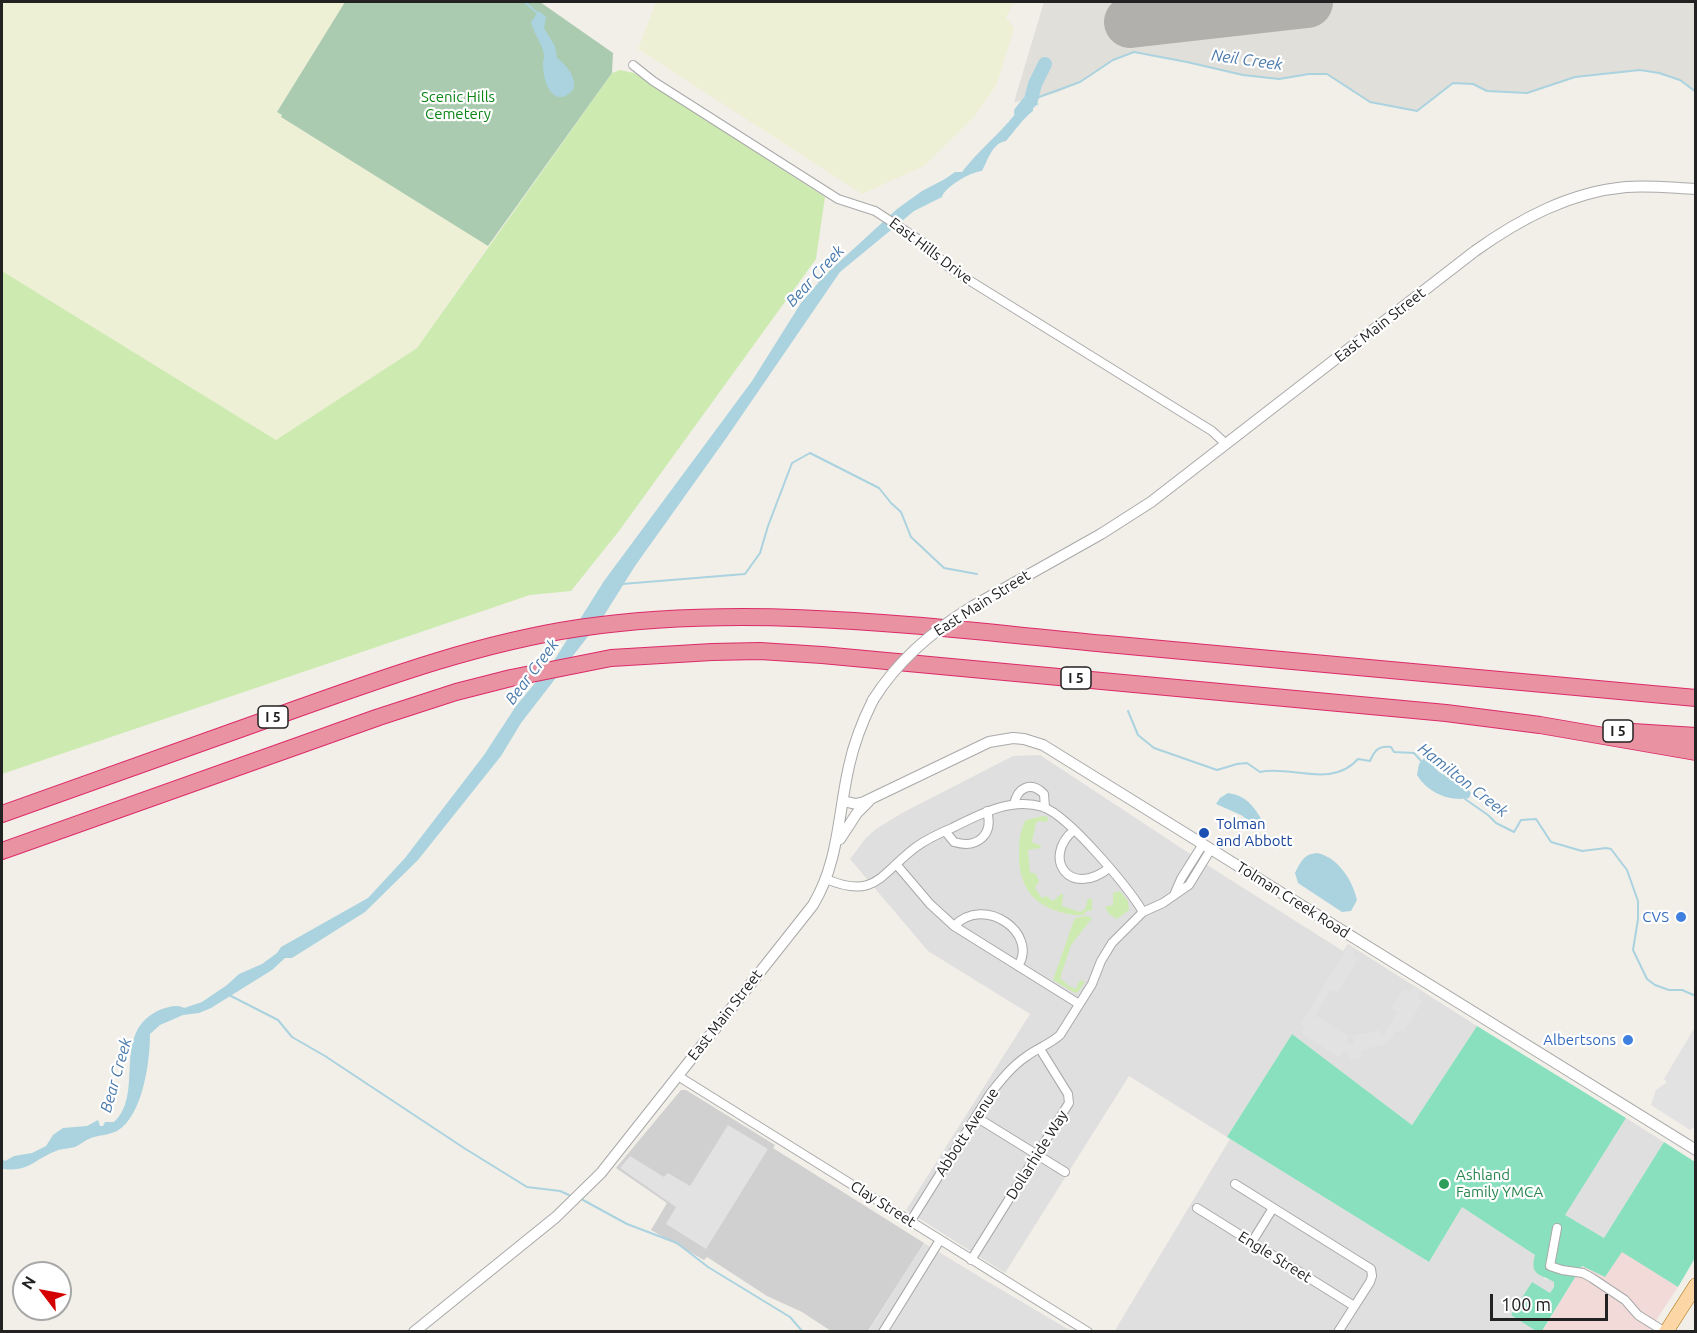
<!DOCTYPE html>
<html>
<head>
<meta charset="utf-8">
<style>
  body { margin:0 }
  #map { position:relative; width:1697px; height:1333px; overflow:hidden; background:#f2efe9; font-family:Ubuntu,sans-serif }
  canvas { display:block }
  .frame { position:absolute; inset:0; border:3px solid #222; pointer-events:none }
  .north { position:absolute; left:12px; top:1261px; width:60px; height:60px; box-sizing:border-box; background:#fff; border:2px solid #a7a7a7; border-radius:50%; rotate:302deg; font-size:16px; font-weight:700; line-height:24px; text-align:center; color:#222 }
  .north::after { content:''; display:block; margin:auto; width:21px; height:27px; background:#d40000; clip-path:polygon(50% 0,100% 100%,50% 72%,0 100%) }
  .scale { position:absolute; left:1490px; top:1294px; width:118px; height:27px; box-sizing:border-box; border:3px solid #222; border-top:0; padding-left:8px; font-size:18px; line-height:21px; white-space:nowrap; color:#222; -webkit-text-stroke:4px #fff; paint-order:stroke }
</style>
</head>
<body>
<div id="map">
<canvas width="1697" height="1333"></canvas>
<div class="frame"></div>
<div class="north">N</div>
<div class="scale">100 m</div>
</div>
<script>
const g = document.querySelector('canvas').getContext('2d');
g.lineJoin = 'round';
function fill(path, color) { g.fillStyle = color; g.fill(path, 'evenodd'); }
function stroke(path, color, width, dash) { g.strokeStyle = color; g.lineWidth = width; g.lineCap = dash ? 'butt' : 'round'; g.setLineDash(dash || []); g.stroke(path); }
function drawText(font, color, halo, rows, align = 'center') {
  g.font = font + ' Ubuntu,sans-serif'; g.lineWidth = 4.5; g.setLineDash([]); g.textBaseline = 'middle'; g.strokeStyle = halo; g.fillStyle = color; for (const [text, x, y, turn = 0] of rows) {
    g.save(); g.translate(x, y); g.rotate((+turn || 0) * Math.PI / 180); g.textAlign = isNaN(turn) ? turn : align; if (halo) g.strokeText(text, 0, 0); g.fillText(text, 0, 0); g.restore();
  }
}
fill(new Path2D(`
  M1040,755L1207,865L1343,951L1348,944L1477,1026L1412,1125L1292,1034L1227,1137L1129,1076L1005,1273L906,1210L1030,1014L928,951L850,859L866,838L876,829L902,813L1013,756Z
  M1626,1118L1664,1142L1604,1238L1564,1215Z
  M1230,1139L1429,1262L1462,1207L1535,1255L1534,1260L1545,1279L1553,1280L1555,1284L1550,1294L1511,1314L1536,1331L1114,1332Z
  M924,1243L985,1280L1071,1331L868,1332Z`), '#e0dfdf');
fill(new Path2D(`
  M1622,1251L1678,1287L1649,1331L1542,1332L1582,1266L1605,1277Z`), '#f2dad9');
fill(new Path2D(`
  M681,1090H686L775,1145L773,1148L924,1243L868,1331H831L802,1312L767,1296L707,1257L704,1260L651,1230L667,1203L616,1168Z`), '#d0d0d0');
fill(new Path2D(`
  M1044,2H1695V92L1679,80L1659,73L1640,70L1575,77L1527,93L1487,91L1473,84L1453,83L1417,111L1370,102L1327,74H1309L1279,79L1243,75L1187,62L1134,52L1113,60L1080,82L1058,92L1031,100L1014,102Z`), '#e1dfda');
fill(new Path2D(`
  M2,2H345L277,112L282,115L281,117L488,246L417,348L276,440L2,271Z
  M656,2H1014L1006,17L1014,28L997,84L975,116L924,166L862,194L638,49Z`), '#eef0d5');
fill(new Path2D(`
  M620,70L634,73L825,197L816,259L619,531L571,591L530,595L2,774V271L276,440L417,348L612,73Z
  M1043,816L1048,817L1047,822L1039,821L1036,823L1032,842L1042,846L1040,848L1028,850L1030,873H1035L1039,881L1035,888L1042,898L1046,896L1053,901L1061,894H1063L1062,906L1080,912L1085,909L1088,899H1092V910L1085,912L1084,915C1075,916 1068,914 1060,912C1030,904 1018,882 1019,852C1019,842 1020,829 1026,820Z
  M1120,891L1128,901L1129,910L1117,919L1109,914L1105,907L1113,905V893Z
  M1086,916L1092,918L1071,945L1060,978L1069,986L1076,989L1080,980L1085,982L1078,992L1075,993L1053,980L1074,920L1076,918Z`), '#cdebb0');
fill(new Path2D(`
  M345,2H540L613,53L612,73L488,246L281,117L282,115L277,112Z`), '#aacbaf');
fill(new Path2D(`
  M1477,1026L1626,1118L1565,1215L1604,1238L1664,1142L1695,1162V1258L1678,1287L1622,1252L1605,1277L1582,1266L1542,1331H1536L1511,1315L1532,1282L1550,1293L1554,1287V1282C1541,1274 1529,1276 1535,1255L1462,1207L1429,1262L1227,1137L1292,1034L1412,1125Z`), '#88e0be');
fill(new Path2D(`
  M1349,945L1355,949L1353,955L1358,959L1338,993L1331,990L1312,1021L1316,1016L1349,1036L1345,1042L1351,1044L1354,1043L1352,1036L1380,1030L1383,1035L1397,1012L1391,1008L1404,988L1410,992L1415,986L1421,990L1418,997L1423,1001L1405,1030L1395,1032L1387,1044L1361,1050L1362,1057L1350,1060L1348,1052H1344L1340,1058L1301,1033L1305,1027L1300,1024Z
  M1695,1027L1696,1126L1690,1130L1651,1105L1656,1090L1667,1082L1664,1079Z
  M728,1125L768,1149L706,1249L666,1224L676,1207L620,1168L630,1156L664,1177L668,1173L690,1186Z`), '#e2e2e2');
fill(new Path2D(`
  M539,11L546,17L544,28L555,46L557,58C567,66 575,75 574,88C571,93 565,98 558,97C546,93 543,74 543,63C543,60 545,57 544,54C542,43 533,33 531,22Z
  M1026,98L1039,104L1033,107V111C1025,116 1013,133 1006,141C992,143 988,160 982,171C970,172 945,187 942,197L914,211L840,272L727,437L635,566L603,617L521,723L501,756L418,860L365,912L292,958H285L272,970L211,1008L199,1013L183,1015L160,1025L150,1034C150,1061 143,1116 117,1131C109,1135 99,1135 91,1138C85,1140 80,1145 75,1147C69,1149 62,1148 56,1151C33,1160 30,1172 2,1169V1159L5,1161L14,1156L32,1153L46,1146L53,1135L63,1128L87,1126L98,1120L100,1126H103L105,1122H114C146,1093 109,1030 162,1009C169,1007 177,1004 184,1008L202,1002L227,985L239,974L262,964L277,953L281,947L368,898L405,858L484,755L516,706L555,659L604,581L752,381L801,303L824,276L897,209L922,191L945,179L955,172H962C982,146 1011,125 1026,98Z
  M1425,757L1439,772L1467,788L1471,793L1469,798C1450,802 1428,793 1417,775L1419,764Z
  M1228,793C1249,796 1255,809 1265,825L1260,829L1241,815L1216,804L1220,798Z
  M1317,853C1338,857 1353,881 1357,900L1351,911L1342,912L1298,883L1295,873C1301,861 1304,854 1317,853Z`), '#aad3df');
stroke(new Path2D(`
  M525,2L537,13
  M1031,100L1080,82L1113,60L1134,52L1187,62L1243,75L1279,79L1309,74H1327L1370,102L1417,111L1453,83L1473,84L1487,91L1527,93L1575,77L1640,70L1659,73L1680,80L1696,92
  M622,584L745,574L760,553L768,526L792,463L810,453L879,488L891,503L901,512L911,537L944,568L977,574
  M1128,711L1138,735L1154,748L1217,770L1237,764L1247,763L1260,772C1292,765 1331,789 1358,759L1370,761C1375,749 1379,746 1391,747L1394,752L1414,753L1422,762
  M1465,799L1488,815L1496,823L1514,832L1521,820L1536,819L1551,842L1582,851L1606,848L1611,849L1627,870L1638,901V919L1633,950L1647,979L1655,985L1669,990H1682L1696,996
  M229,995L278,1020L292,1037L325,1056L464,1148L527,1187L560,1191L569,1195
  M583,1200L627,1224L677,1243L708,1267L790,1317L803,1332`), '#aad3df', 2);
stroke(new Path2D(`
  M1021,112L1031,100L1035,84L1045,64`), '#aad3df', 14);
stroke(new Path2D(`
  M1133,2L1135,21`), '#b1b0ac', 21);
stroke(new Path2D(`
  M1130,22L1307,2`), '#b1b0ac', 52);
const minor = new Path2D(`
  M633,65L653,81L838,199L875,211L921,241L951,269L1212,431L1226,444
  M1014,804C1018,787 1031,781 1044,794L1045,808
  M1074,830C1041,858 1070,899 1109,868
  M945,831L954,842C977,849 994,835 987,811
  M896,864L930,904L954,926L1079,1004
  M826,879C876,900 880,874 916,847C927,839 940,833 952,828C980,814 1011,797 1043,807C1069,816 1128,887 1143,912
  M1174,895L1181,879L1203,844
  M954,926C985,894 1039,934 1018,966
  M678,1076L1088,1332
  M976,1117L1065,1172
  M1235,1184L1371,1269L1372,1276L1370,1282L1338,1332
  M1197,1208L1354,1306
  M910,1222L990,1094C1001,1080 1012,1066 1027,1056C1038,1048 1050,1044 1060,1035L1092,984L1101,961L1112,943L1143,912L1163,903L1189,885L1211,849
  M1557,1228L1550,1266L1562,1270L1583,1273L1592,1278L1625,1300L1638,1315L1665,1332
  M1252,1242L1273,1208
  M971,1260L1069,1103L1068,1094L1040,1049
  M883,1332L940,1240`);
const tertiary = new Path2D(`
  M973,606L1101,534L1151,502L1475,251C1520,219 1570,192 1626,187C1649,185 1673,188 1696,189
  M843,801L856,804L864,802L989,742L1013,738L1024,739L1043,745L1696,1150
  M840,839L857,813L869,801
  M414,1332L556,1217L601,1173L813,905C839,862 838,814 849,766C854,743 862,722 873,700`);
const primary = new Path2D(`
  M1666,1332L1696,1285`);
const motorway = new Path2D(`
  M1633,732L1696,736
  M2,814C97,780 192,746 288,712C383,678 479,643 579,628C755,602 932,628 1107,644C1303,663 1500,679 1696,698
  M2,851L379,717L456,692L511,678L611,658L712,652L760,651L822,655L1446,713L1540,725L1696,752`);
stroke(minor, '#a9a9a9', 10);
stroke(tertiary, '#a9a9a9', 12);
stroke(primary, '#a06b00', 15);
stroke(motorway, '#dc2a67', 18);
stroke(minor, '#fff', 8);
stroke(tertiary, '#fff', 10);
stroke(primary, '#fcd6a4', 14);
stroke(motorway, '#e892a2', 16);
const tertiaryBridge = new Path2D(`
  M873,700C898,660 932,631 973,606`);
stroke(tertiaryBridge, '#a9a9a9', 12, []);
stroke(tertiaryBridge, '#fff', 10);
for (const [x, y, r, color] of [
  [1204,833,6,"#1a4fb4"],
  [1681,917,6,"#3f7fe0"],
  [1628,1040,6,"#3f7fe0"],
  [1444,1184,6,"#2e9e5b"]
]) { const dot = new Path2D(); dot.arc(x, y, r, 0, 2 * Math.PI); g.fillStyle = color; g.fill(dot); stroke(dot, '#fff', 2); }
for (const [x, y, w] of [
  [1076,678,30],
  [273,717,30],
  [1618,731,30]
]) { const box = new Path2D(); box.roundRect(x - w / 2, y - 11, w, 22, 4.5); g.fillStyle = '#fff'; g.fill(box); stroke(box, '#222', 1.5); }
drawText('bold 14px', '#222', null, [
  ["I 5",1076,678],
  ["I 5",273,717],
  ["I 5",1618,731]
]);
drawText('15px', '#0c8416', '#fff', [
  ["Scenic Hills",458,97],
  ["Cemetery",458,114]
]);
drawText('15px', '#222', '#fff', [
  ["East Hills Drive",931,251,37],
  ["East Main Street",1380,325,-38],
  ["East Main Street",982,603,-32],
  ["Tolman Creek Road",1293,900,32],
  ["East Main Street",725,1015,-52],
  ["Abbott Avenue",967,1132,-57],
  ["Dollarhide Way",1037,1155,-58],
  ["Clay Street",883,1204,32],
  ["Engle Street",1275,1257,32]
]);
drawText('15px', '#164399', '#fff', [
  ["Tolman",1216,824],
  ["and Abbott",1216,841]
], 'left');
drawText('15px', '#366cbe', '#fff', [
  ["CVS",1669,917],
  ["Albertsons",1616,1040]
], 'right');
drawText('15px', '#27864d', '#fff', [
  ["Ashland",1456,1175],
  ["Family YMCA",1456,1192]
], 'left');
drawText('italic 16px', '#4a7aab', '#fff', [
  ["Neil Creek",1247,60,8],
  ["Bear Creek",815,276,-47],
  ["Bear Creek",532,672,-53],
  ["Hamilton Creek",1463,780,38],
  ["Bear Creek",116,1075,-74]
]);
</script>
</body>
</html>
